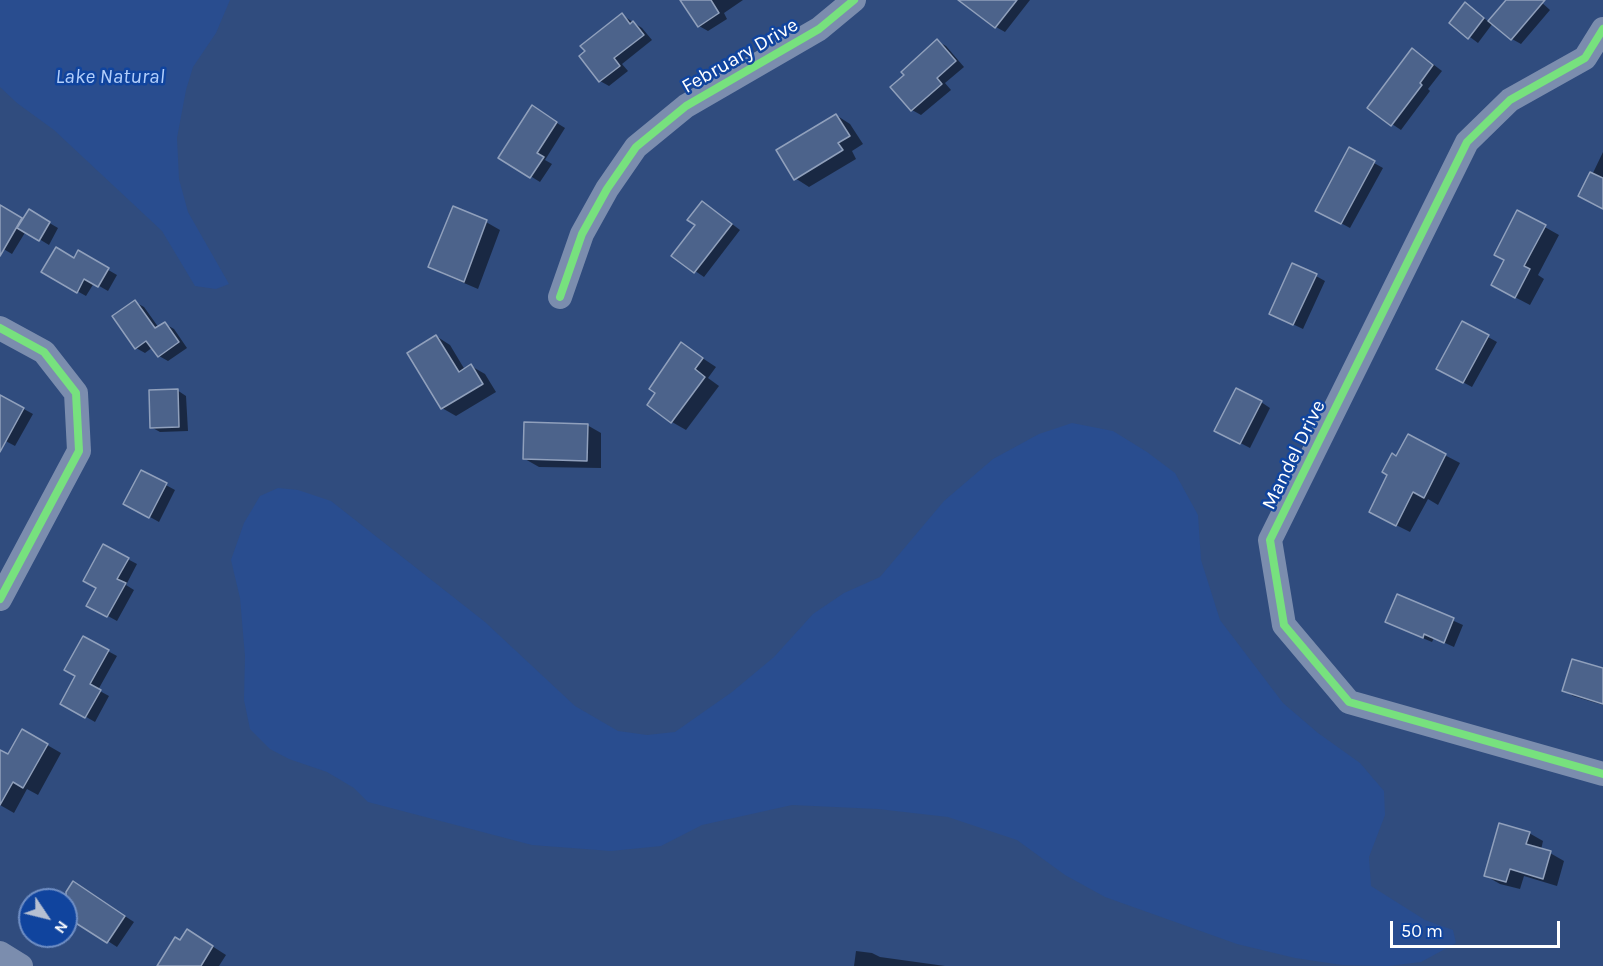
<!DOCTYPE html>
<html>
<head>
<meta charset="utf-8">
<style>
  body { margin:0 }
  #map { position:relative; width:1603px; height:966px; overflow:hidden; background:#304c7e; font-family:Karla,sans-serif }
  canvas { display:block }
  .north { position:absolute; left:18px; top:888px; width:60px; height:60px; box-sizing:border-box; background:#10449e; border:2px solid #708fc5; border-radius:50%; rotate:125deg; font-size:16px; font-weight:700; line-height:24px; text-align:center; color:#fff }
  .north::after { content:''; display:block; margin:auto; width:21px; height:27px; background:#b7c0d2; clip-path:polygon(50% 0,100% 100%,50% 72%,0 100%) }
  .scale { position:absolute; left:1390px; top:921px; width:170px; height:27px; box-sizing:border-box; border:3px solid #fff; border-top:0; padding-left:8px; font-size:18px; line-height:21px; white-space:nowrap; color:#fff; -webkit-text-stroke:4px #10449e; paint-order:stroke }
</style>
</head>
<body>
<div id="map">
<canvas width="1603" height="966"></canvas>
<div class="north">N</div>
<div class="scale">50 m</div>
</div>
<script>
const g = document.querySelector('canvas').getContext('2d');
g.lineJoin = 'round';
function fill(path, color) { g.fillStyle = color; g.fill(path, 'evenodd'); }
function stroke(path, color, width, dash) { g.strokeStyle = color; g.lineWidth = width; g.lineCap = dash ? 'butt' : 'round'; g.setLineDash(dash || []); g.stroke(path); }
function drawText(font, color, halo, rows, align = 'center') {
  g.font = font + ' Karla,sans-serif'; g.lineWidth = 5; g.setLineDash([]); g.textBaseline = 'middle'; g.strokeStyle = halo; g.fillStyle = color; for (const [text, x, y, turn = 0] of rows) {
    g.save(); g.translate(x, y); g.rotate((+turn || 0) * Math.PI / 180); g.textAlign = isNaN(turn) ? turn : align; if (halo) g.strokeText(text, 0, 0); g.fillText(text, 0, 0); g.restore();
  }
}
fill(new Path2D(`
  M0,0H230L216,33L193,67L186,90L177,138L179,179L188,212L229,284L216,289L195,286L162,231L54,130L17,103L0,87Z
  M1072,423L1113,431L1147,452L1175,473L1198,515L1201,560L1220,620L1283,703L1318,733L1360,763L1384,791L1385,815L1369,857L1371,886L1425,920L1453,930L1456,943L1421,962L1388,966L1342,965L1295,958L1237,944L1105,897L1065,875L1017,840L948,817L878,809L792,805L702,825L661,846L611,851L532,845L368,802L354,788L327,772L289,759L270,749L250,729L244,700L245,656L240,598L231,560L244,523L260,496L278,488L298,490L331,501L485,622L575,706L618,731L647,735L675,732L732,692L774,657L813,614L844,593L880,577L944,501L993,459L1039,434Z`), '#294d8f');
fill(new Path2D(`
  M682,0H743L724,13L727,19L708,31L699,26Z
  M979,0H1030L1005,32L996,27Z
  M1508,0H1539L1550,10L1521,44L1512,39L1493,23L1478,43L1451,23L1465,4L1489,22Z
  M622,15L642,28L652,40L622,64L628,71L609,86L600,81Z
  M937,41L946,46L964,67L945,83L951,90L921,115L912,110L906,75Z
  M1421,55L1442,71L1428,89L1430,91L1401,130L1392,124Z
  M541,113L565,128L545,160L552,164L540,182L501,158Z
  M836,115L850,124L863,144L852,151L856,159L809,187L795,178Z
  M1349,149L1383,168L1350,228L1326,215Z
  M1603,152V208L1592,175Z
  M2,207L24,220L29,211L58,228L49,245L26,231L12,254L0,247V210Z
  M454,208L486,222L500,230L478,289L443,274L429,266Z
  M711,208L740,230L704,277L673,256Z
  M1518,212L1559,235L1538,275L1544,279L1530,305L1507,293L1506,260Z
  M79,253L117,275L108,291L94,283L86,296L43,272L75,260Z
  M1316,276L1325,281L1303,329L1280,318Z
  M135,302L144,307L159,328L165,324L174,329L187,348L168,361L159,356L153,347L145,353L136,348Z
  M1463,323L1497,342L1472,387L1438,369Z
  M436,336L450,345L465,370L471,366L485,374L496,392L456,416L442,408Z
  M681,344L716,367L708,378L719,386L686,430L672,422L649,405Z
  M177,390L186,396L188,431L160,432L151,427Z
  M0,396L33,414L15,446L0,438Z
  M1261,402L1270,408L1250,448L1225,435Z
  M587,425L601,433V468L539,467L525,459Z
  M1408,436L1460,463L1438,505L1428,499L1410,532L1384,519L1397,458Z
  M142,472L175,490L159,522L125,503Z
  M103,546L137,564L126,585L134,590L117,621L88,605L97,588Z
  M1398,596L1463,625L1454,647L1434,638L1432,642L1396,627Z
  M84,638L117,656L98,690L109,696L95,722L62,703L77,676Z
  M1603,670V705L1573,696L1564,690Z
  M23,731L61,753L38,795L27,789L14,813L0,805V751L8,756Z
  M1529,833L1543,841L1541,850L1550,853L1564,861L1557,886L1524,876L1520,889L1500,884L1486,876Z
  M74,883L134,922L117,947L74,919L76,915L66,908V900H62Z
  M201,939L226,955L219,966H159L180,941Z
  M856,951L872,953L880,957L945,966H854Z`), '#0007');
const building = new Path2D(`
  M680,0H711L719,13L698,27Z
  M958,0H1017L995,28Z
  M1506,0H1545L1511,40L1488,21Z
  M1465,2L1484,18L1468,39L1449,23Z
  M622,13L630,24L633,21L644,35L614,58L620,66L599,82L579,56L585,51L580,46Z
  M937,39L956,61L937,78L942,84L911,111L890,87L904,75L901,72Z
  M1412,48L1433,65L1420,83L1422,85L1391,126L1367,108Z
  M532,105L557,122L537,153L544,157L530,178L498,158Z
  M836,114L850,136L838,143L843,150L794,180L776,150Z
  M1349,147L1375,161L1341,224L1315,211Z
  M1590,172L1603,178V209L1578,196Z
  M702,201L732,224L694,273L671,256L695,225L687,220Z
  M0,205L22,218L0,256Z
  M453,206L487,220L464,282L428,267Z
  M29,209L50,222L39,241L17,228Z
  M1517,210L1546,225L1524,266L1530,269L1515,298L1491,285L1504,260L1494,255Z
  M56,247L74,258L78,250L109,268L98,287L84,279L77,293L41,272Z
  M1292,263L1317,274L1293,325L1269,314Z
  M135,300L155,328L165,322L179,342L158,357L146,341L135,349L112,316Z
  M1462,321L1489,335L1463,383L1436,369Z
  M436,335L459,372L471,364L483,384L441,409L407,353Z
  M681,342L703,358L695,369L705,377L671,423L647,405L655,393L649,389Z
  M1236,388L1262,401L1240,444L1214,431Z
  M178,389L179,427L150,428L149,390Z
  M0,395L24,408L0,452Z
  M524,422L588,424L587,461L523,459Z
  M1408,434L1446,454L1424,498L1413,492L1396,526L1369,512L1387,475L1382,472L1392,453L1396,456Z
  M141,470L167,483L149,518L123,504Z
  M103,544L129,558L117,579L126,583L107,617L86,606L96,588L83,581Z
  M1397,594L1454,618L1444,643L1424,634L1423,638L1385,622Z
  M83,636L109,650L90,684L101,690L85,718L60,704L75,676L64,670Z
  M1572,659L1603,668V704L1562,691Z
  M22,729L48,744L23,788L13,782L0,805V750L8,754Z
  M1499,823L1530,832L1526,844L1551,851L1543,879L1510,869L1506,882L1484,876Z
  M73,881L125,916L107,943L71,920L74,916L66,910V892Z
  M187,929L213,946L201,966H157L175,937L180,940Z`);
fill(building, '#4c638b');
stroke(building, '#90a0bc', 1.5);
stroke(new Path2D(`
  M1603,29L1585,58L1510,100L1467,142L1270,540L1284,625L1349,702L1603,774
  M560,297L582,234L607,189L636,147L686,106L819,29L854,0
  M0,328L44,352L76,393L79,451L0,599
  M0,953L21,966`), '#7b8dae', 24);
stroke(new Path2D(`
  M1603,29L1585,58L1510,100L1467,142L1270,540L1284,625L1349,702L1603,774
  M560,297L582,234L607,189L636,147L686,106L819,29L854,0
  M0,328L44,352L76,393L79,451L0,599`), '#77e17e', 8);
drawText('20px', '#fff', '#10449e', [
  ["February Drive",740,56,-30],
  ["Mandel Drive",1294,455,-64]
]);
drawText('italic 21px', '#b3cffb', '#10449e', [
  ["Lake Natural",110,77]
]);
</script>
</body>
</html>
